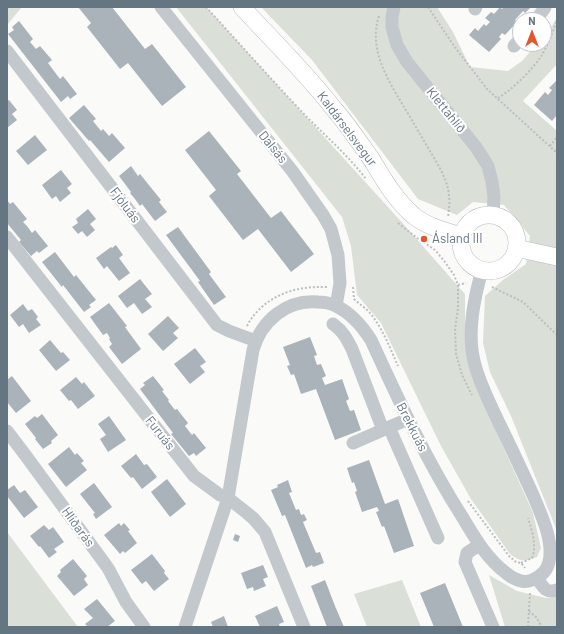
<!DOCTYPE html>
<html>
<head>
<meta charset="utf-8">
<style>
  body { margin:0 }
  #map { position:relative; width:564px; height:634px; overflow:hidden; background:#fafaf8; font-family:Barlow,sans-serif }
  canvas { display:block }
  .frame { position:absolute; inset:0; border:8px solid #657683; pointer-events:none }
  .north { position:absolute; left:512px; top:12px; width:40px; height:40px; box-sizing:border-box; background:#fff; border:1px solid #c1c8cd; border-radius:50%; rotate:0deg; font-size:11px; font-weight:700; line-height:16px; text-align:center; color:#657683 }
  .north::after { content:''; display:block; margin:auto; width:14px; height:18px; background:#e4572e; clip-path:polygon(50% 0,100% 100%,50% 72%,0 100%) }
</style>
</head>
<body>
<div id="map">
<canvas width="564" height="634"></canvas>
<div class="frame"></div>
<div class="north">N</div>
</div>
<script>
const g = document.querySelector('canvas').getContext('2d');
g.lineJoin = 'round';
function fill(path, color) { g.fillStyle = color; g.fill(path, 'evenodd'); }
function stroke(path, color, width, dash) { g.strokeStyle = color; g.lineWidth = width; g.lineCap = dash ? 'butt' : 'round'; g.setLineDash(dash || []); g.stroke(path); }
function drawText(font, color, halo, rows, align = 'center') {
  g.font = font + ' Barlow,sans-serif'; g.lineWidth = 4; g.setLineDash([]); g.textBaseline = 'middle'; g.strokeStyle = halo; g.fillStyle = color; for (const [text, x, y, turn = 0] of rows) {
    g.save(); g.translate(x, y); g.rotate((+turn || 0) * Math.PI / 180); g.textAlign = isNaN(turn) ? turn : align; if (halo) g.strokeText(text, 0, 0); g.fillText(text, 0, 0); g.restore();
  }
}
fill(new Path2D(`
  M7,7H22L7,25Z
  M176,7H206L398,218L465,294V326L478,391L533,513L541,548L537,557C524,562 521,562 510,554L471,499L441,446L381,323L357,295L351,246L342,217Z
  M261,7H437L453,32L470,67L508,71L522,61L537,44H544V35L552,26L557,17V64L523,101L557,131V531L511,416L490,372L483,343L485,296L503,280L526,264L530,236L504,205L473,202L457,215L418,199L312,60Z
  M7,532L78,627H7Z
  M489,575L517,591L546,598L557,597V627H505Z
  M402,580L421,627H367L354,594Z`), '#dadfd7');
fill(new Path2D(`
  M78,7H112L145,49L152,44L186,87L162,106L128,63L120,69L87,27L91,23Z
  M500,7L502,9L504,7H531L525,13L523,11L515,20L517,22L505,35L502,33L499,37L501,39L489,52L469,35L475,28L478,31L484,24L486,26L490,22L485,18L491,12L494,14Z
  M19,21L33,39L30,42L36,49L40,46L52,60L48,63L60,79L63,76L77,94L70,99L68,96L61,102L8,34L14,30L12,27Z
  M557,80V115L552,121L534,105L545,92L548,95L552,90L549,88Z
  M9,100L17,110L12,114L17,120L7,128V101Z
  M84,105L96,119L93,121L101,131L103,129L109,136L112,133L125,148L109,162L90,140L89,141L69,118Z
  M209,131L241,171L237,174L271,218L281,211L314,254L291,272L258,229L243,240L209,196L216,190L185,150Z
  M35,135L47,150L28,165L16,151Z
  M131,166L138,176L140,174L161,200L159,202L167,212L155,221L142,204L140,206L135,199L130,193L131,192L119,176Z
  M61,170L72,184L67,188L71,193L60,202L56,196L52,199L42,185Z
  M7,200L10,204L13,202L27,219L23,222L27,226L32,233L35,230L48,246L39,253L37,251L31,256L19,242L21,240L7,223Z
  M88,209L96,219L90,224L95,230L87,237L82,231L78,234L72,227L78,223L76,219Z
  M178,227L211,272L209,274L226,297L214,305L198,282L200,281L166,235Z
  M116,245L123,255L119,258L130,273L119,281L107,266L104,269L96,258L111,247L112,248Z
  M55,252L74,277L76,275L96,300L89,305L91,307L84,312L63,285L62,287L42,262Z
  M140,279L152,294L145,299L152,307L142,314L134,303L127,308L118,296Z
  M109,303L127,326L125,327L141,349L122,364L109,347L112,344L109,339L110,338L107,333L103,335L90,317Z
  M23,304L28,311L32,309L38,317L36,319L41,325L29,333L23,324L19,327L10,315Z
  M168,316L179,328L173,333L178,338L163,351L148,334Z
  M310,337L317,355L314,356L317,365L321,364L326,376L322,378L325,385L342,379L349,399L346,401L350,411L354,410L361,430L335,440L316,389L301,394L294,374L291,375L287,366L290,365L283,347Z
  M50,340L61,353L63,352L70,360L56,371L39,350Z
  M195,348L206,362L200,366L205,372L190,384L174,364Z
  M12,376L31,401L16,413L7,402V380Z
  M153,376L164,390L162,391L169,400L168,401L175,410L177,409L188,423L185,426L192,435L194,433L206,448L196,456L194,453L189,456L171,434L173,433L140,389L145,385L143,383Z
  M76,377L82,384L84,382L95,396L78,409L71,400L69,401L60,390Z
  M42,414L58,435L51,441L52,443L43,449L35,439L36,438L25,424L35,416L37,418Z
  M109,416L126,440L108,452L100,439L106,435L98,424Z
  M69,447L75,455L77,453L84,461L81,463L87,470L66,487L48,464Z
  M136,454L144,465L147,464L157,477L142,489L133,477L131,478L121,466Z
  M369,460L385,504L398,499L414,546L394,553L384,526L382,527L376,512L379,511L377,507L362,512L355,492L357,491L354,482L352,483L347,468Z
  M167,479L186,504L170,517L151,492Z
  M288,480L292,492L289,493L296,510L299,509L301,515L304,514L307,520L303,522L316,553L320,552L324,563L313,567L312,565L306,568L285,515L282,516L271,490L278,487L277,485Z
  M94,483L112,507L96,519L93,514L95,513L80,494Z
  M14,485L20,493L25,490L38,507L24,518L7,496V490Z
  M119,523L121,526L124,523L130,530L128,531L137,543L125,553L123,551L120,554L104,535Z
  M44,525L49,530L53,527L64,542L54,549L57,552L49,558L40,546L39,547L30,536Z
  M235,534L240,536L238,542L233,540Z
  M152,554L165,571L164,573L169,579L154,591L146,581L142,584L131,570Z
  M73,559L87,576L84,579L88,585L74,596L57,576L61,572L60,570Z
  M263,565L268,577L263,579L266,586L254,591L253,587L247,589L241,573Z
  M325,580L335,606L344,627H327L311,586Z
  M445,583L463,627H434L420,593Z
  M97,599L115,621L107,627H88L85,624L93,618L84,609Z
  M277,606L284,622L279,624L280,627H260L255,616Z
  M224,616L228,627H213L211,622Z`), '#aab3b9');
const major = new Path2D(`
  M242,7C273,41 306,73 334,109C348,125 360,143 372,160C384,180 396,201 414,216C428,227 445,231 461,236
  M461 243a28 28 0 1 1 56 0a28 28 0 1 1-56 0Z
  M516,248L557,257`);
stroke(major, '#b5babe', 18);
stroke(new Path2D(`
  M206,7C238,42 270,78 303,113C324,135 348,155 366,179
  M428,7L454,46L487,89L557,153
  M379,16C368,49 388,80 404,107C413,122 421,136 430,151C438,165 448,180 449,196C450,203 449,210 448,217
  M498,98C513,89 532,70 542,55C548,44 553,32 557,20
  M550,146L557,137
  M398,223L417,238L435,250L445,262L454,275L458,285V308L455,330L456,354L462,375L472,395
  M458,285L466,283
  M353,287L354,299C359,304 366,308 370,313C383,329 390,348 398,366
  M492,287L523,302L557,335
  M247,326C257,306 278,293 299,289C308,287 317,287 327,287
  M468,501L509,556L516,562L521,563L525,568
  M521,563L532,558C537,545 532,531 528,518
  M529,611L536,617L542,627
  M528,627L530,592`), '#bbbfc2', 2, [2, 2]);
stroke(new Path2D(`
  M161,7L293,172L323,215L331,229L338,255L340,283L336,306
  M394,7L392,17V27L397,45L407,62L476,147L488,166L492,182L494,197L493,216
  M475,9L476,7
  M536,20L544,9L545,7
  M514,46L520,39
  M7,51L217,325L229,331L256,341
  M7,237L194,476L220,495L228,498L247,513L254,519L265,532L304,627
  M333,324C343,331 347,339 352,349L383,430
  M389,427L438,538
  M7,431L26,456L108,568L126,602L144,627
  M353,443L408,419
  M479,545L467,553L465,562L493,627
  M537,578C543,586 545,594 557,590
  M185,627L228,498L253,350C261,321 287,299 318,302C324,302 330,303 336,306C351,313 362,326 371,340C399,401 427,462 463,518C475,538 487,559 506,573C513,579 524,584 532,580C540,577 547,571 549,562C554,541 541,514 533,495C522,471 511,447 499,423C490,403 479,383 474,361C467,332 474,299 482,270`), '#c3c8cc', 13);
stroke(major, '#fff', 17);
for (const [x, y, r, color] of [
  [424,239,4,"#e4572e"]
]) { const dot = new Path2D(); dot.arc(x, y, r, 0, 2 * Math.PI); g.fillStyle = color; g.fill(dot); stroke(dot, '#fff', 1.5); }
drawText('13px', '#657683', '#fff', [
  ["Klettahlíð",446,110,51],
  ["Kaldárselsvegur",347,129,53],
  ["Dalsás",273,147,51],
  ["Fjóluás",125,205,53],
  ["Brekkuás",412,427,63],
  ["Furuás",160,433,52],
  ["Hlíðarás",78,527,54]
]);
drawText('13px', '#657683', '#fff', [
  ["Ásland III",432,239]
], 'left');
</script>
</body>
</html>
